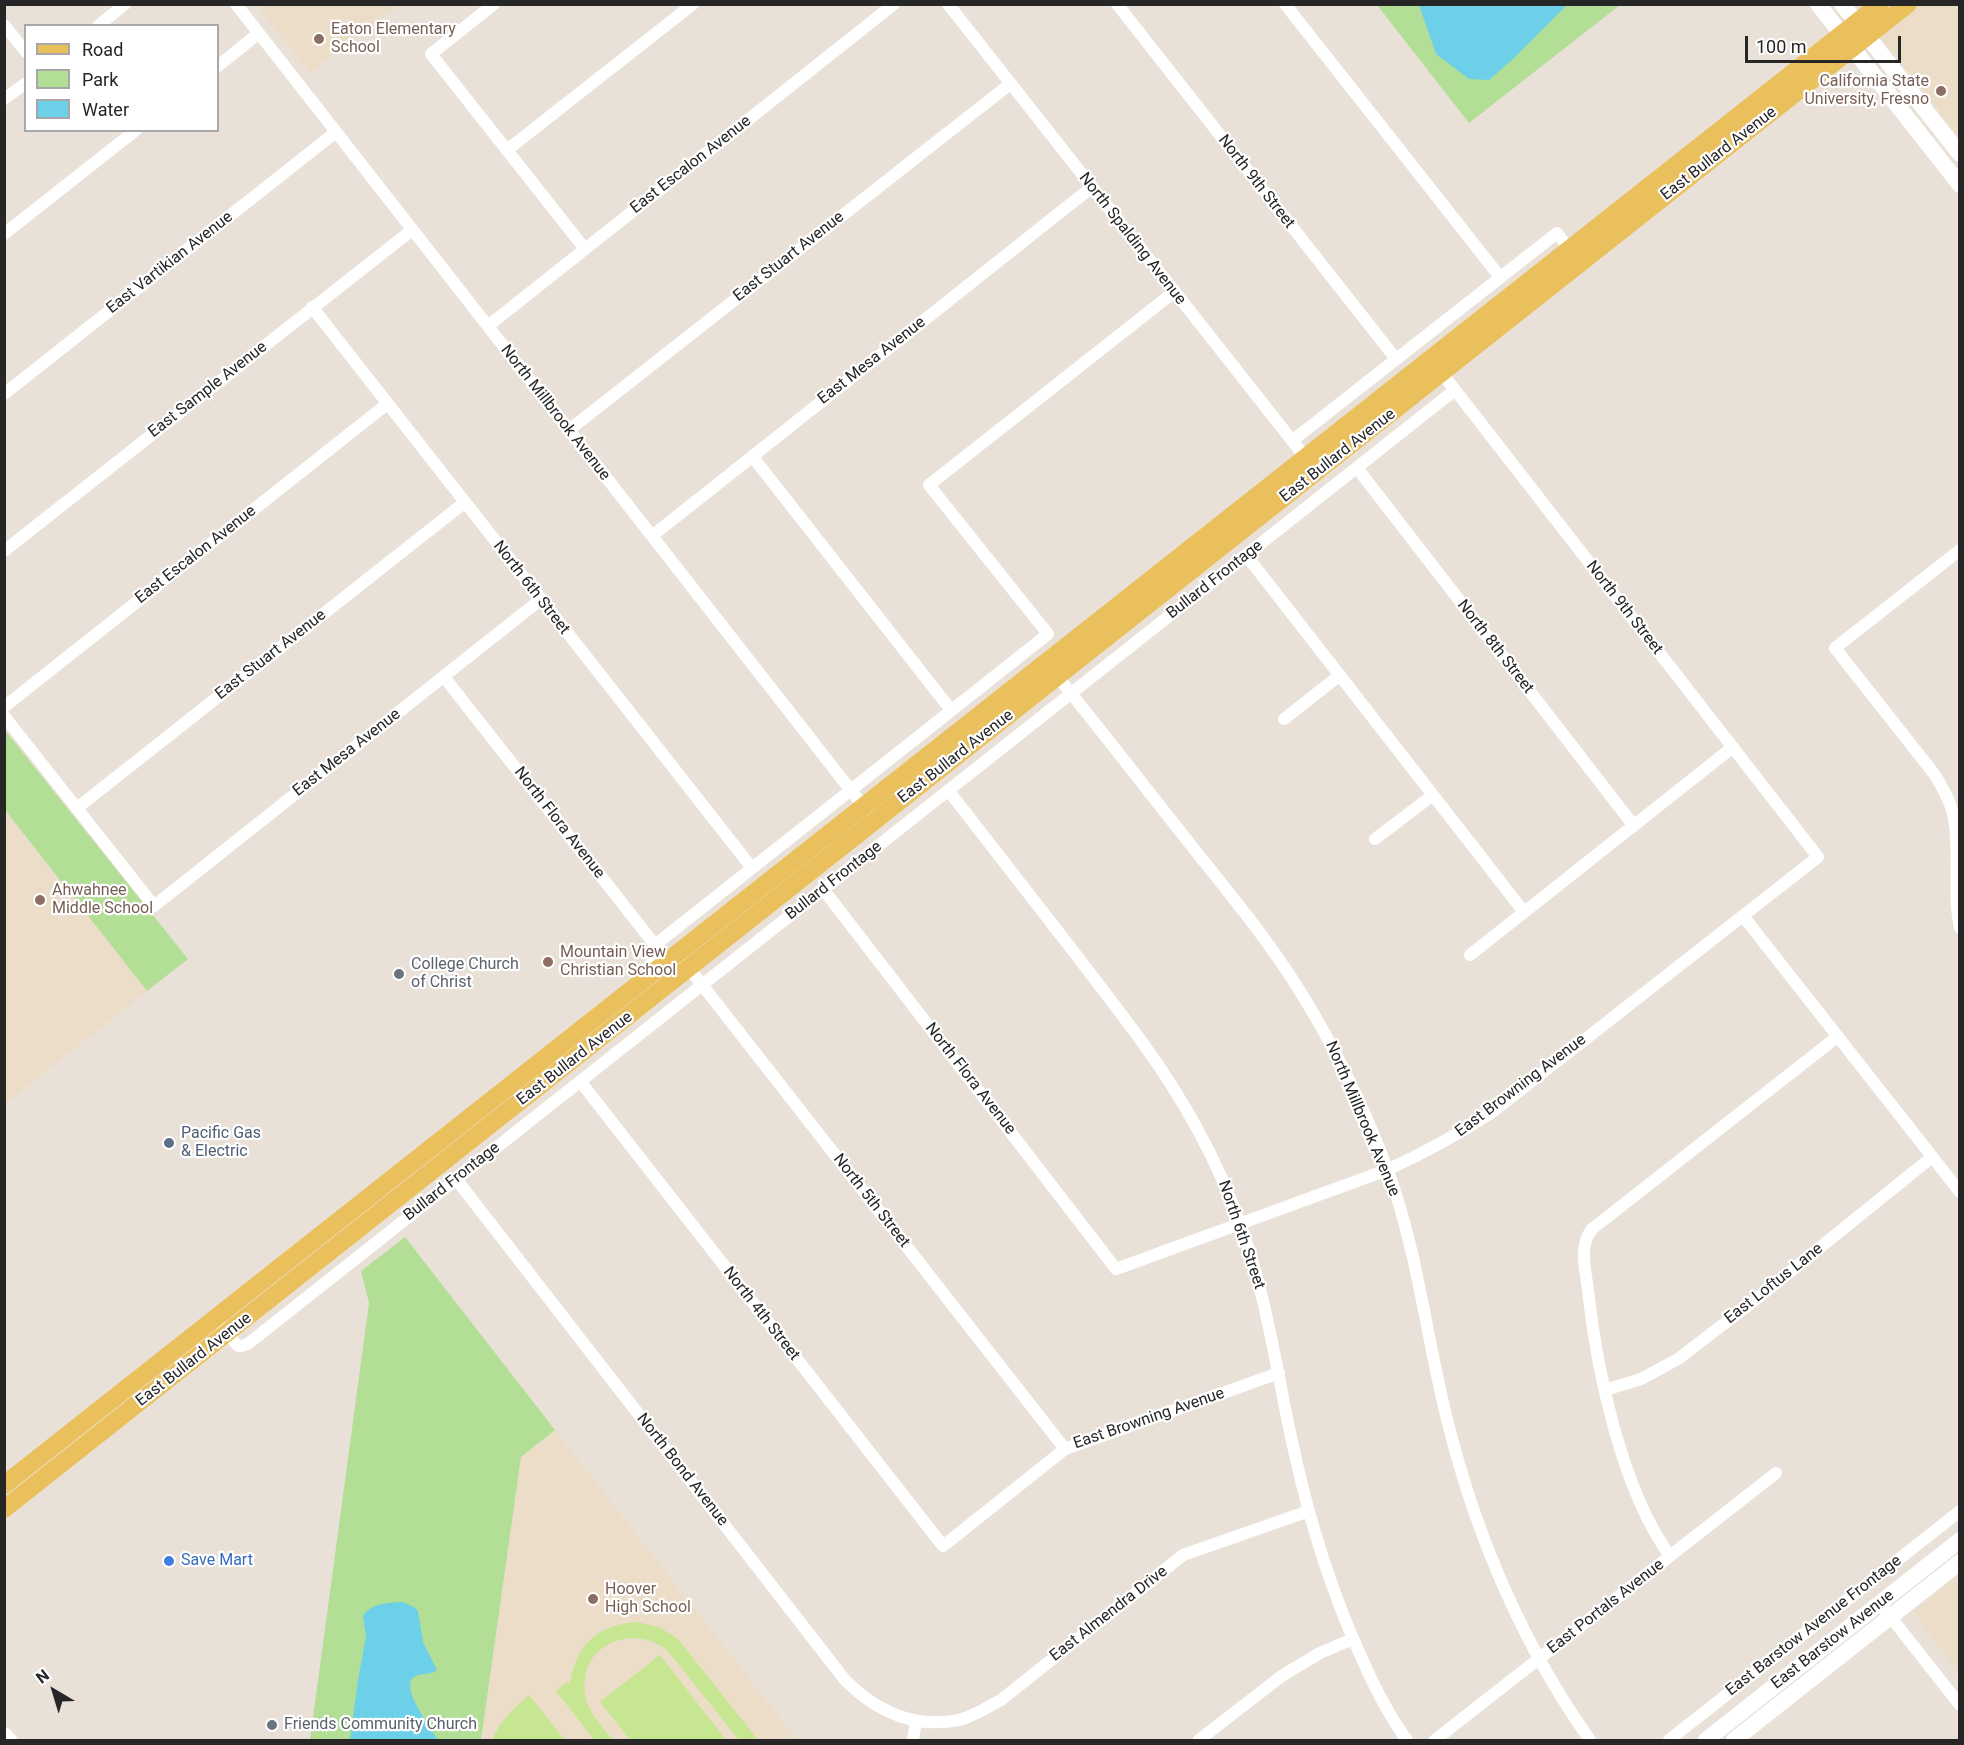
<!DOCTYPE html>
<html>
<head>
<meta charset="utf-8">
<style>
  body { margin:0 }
  #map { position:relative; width:1964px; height:1745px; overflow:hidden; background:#e9e1d8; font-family:Roboto,sans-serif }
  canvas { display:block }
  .frame { position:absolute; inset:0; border:6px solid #262626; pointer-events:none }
  .legend { position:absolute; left:24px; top:24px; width:195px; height:108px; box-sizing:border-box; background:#fff; border:2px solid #a8a8a8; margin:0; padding:8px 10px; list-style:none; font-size:18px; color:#262626 }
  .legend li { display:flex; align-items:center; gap:12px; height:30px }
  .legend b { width:30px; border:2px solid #a8a8a8 }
  .north { position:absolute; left:24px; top:1661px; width:60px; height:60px; -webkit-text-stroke:4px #fff; paint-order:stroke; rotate:322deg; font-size:16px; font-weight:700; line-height:24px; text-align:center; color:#262626 }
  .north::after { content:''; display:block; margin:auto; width:21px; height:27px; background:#262626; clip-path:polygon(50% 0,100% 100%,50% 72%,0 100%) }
  .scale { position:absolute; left:1745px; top:36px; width:156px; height:27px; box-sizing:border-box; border:3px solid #262626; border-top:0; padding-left:8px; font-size:18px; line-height:21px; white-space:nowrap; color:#262626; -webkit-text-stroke:4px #fff; paint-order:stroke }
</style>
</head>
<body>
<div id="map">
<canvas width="1964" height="1745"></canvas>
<div class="frame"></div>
<ul class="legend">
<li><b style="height:8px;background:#eac05c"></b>Road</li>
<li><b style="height:16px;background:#b3de96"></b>Park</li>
<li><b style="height:16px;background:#6dd0e9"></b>Water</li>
</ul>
<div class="north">N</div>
<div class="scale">100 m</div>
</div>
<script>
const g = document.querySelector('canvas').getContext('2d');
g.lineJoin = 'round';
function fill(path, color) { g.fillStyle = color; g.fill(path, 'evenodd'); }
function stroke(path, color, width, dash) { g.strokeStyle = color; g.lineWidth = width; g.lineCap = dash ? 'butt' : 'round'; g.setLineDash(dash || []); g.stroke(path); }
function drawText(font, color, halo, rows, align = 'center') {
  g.font = font + ' Roboto,sans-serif'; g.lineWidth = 4.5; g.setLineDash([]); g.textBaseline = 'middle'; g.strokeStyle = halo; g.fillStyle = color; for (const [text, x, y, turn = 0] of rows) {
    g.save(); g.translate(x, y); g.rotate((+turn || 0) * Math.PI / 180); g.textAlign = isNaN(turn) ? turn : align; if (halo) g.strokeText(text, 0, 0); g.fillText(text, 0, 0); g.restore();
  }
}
fill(new Path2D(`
  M257,5H397L310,73Z
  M1856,5H1959V137L1887,44Z
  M4,810L147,991L5,1104H4Z
  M555,1430L797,1740H481L521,1457Z
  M1959,1575V1673L1913,1612Z`), '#ebddc7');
fill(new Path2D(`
  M1377,5H1620L1469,123Z
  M4,729L188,959L147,991L5,810Z
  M405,1237L555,1430L521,1457L481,1740H310L369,1303L361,1271Z`), '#b3de96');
fill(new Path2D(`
  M637,1622L659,1627L678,1639L758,1740H739L667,1650C632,1623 578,1645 585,1693C587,1712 602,1726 613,1740H594L556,1691L567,1682L570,1684C575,1646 598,1624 637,1622Z
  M660,1655L726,1740H630L600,1702Z
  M529,1695L565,1740H492C500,1721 514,1708 529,1695Z`), '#c7e691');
fill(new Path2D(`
  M1419,5V4L1567,5L1514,58L1489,80L1469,79L1436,54Z
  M402,1602L414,1607L418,1611L423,1642L437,1670C430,1676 422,1672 414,1677C399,1687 432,1729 438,1740H350L358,1680L366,1636L363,1616C371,1603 388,1603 402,1602Z`), '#6dd0e9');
stroke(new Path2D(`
  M236,4L867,811
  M494,4L431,54L585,249
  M948,4L1309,462
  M1117,4L1396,359
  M1285,4L1500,277
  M4,25L26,52
  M98,26L125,4
  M218,66L259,33
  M4,99L26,83
  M507,150L693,4
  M4,234L136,130
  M312,307L752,868
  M488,326L894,4
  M4,394L336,132
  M569,430L1010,84
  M1292,441L1557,233L1569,249
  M752,456L951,710
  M1357,468L1634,826
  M652,536L1092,187
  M1960,550L1835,648L1935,775C1942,787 1950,800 1953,814C1961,851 1952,891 1960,928
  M4,551L412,230
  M1246,555L1524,912
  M1054,672C1096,724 1137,777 1179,830C1219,881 1261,930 1296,985C1333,1043 1364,1107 1388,1171C1419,1255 1427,1345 1450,1431C1478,1540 1525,1649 1590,1740
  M444,677L655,945L649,976
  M4,707L387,404
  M4,716L154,906L540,600
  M1284,719L1340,675
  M948,790C991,846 1034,901 1077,956C1099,985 1121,1013 1142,1042C1182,1097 1216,1157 1239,1221C1267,1295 1276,1370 1293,1446C1309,1520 1331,1592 1363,1661C1375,1688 1389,1716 1407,1740
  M77,808L464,503
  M1375,839L1433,795
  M823,889L1116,1269L1387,1170C1424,1153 1457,1135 1491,1113L1818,857L1438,368
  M1743,916L1960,1192
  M655,945L1048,634L929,485L1174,292
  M1470,955L1733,747
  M685,963L1065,1449
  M580,1081L943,1546L1065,1449L1279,1373
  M456,1179L845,1680C876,1711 914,1729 959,1720C974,1716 988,1707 1001,1700L1183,1555L1309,1511
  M222,1327L238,1346H242L249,1343L1455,390
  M1605,1390L1641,1379L1678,1359L1755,1300L1932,1157
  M1670,1556C1622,1490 1597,1372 1588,1291C1586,1271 1578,1246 1592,1229L1837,1037
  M1886,1611L1960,1705
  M913,1740L916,1721
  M1199,1740L1283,1675L1320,1653L1353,1639
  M1435,1740L1776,1473
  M1669,1740L1960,1511`), '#fff', 12);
stroke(new Path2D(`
  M1818,4L1960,185
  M1842,4L1960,154
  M4,1735L9,1740
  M1706,1740L1960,1540
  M1734,1740L1960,1562`), '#fff', 16);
stroke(new Path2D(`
  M4,1485L1880,4
  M4,1509L1908,4`), '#eac05c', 18);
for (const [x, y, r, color] of [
  [319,39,6,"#8d6e63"],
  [1941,91,6,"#8d6e63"],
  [40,900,6,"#8d6e63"],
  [548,962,6,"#8d6e63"],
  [399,974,6,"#6b7280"],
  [169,1143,6,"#5c6f8a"],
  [169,1561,6,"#3f7fe0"],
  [593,1599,6,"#8d6e63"],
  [272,1725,6,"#6b7280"]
]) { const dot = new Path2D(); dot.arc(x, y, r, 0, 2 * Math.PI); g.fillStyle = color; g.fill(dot); stroke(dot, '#fff', 2); }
drawText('16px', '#785e54', '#fff', [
  ["Eaton Elementary",331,30],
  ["School",331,48],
  ["California State",1929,82,"right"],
  ["University, Fresno",1929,100,"right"],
  ["Ahwahnee",52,891],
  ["Middle School",52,909],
  ["Mountain View",560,953],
  ["Christian School",560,971],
  ["Hoover",605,1590],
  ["High School",605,1608]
], 'left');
drawText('16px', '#262626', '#fff', [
  ["East Bullard Avenue",1719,154,-38],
  ["East Escalon Avenue",691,165,-38],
  ["North 9th Street",1256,182,52],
  ["North Spalding Avenue",1132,239,52],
  ["East Stuart Avenue",789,257,-38],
  ["East Vartikian Avenue",170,263,-38],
  ["East Mesa Avenue",872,361,-38],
  ["East Sample Avenue",208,390,-38],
  ["North Millbrook Avenue",555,413,52],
  ["East Bullard Avenue",1338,456,-38],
  ["East Escalon Avenue",196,555,-38],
  ["Bullard Frontage",1215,580,-38],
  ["North 6th Street",531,588,52],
  ["North 9th Street",1624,608,52],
  ["North 8th Street",1495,647,52],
  ["East Stuart Avenue",271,655,-38],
  ["East Mesa Avenue",347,753,-38],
  ["East Bullard Avenue",956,757,-38],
  ["North Flora Avenue",559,823,52],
  ["Bullard Frontage",834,881,-38],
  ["East Bullard Avenue",575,1059,-38],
  ["North Flora Avenue",970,1079,52],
  ["East Browning Avenue",1521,1086,-37],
  ["North Millbrook Avenue",1362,1119,67],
  ["Bullard Frontage",452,1182,-38],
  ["North 5th Street",871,1201,52],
  ["North 6th Street",1241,1235,71],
  ["East Loftus Lane",1774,1284,-38],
  ["North 4th Street",761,1314,52],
  ["East Bullard Avenue",194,1360,-38],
  ["East Browning Avenue",1149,1419,-19],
  ["North Bond Avenue",682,1470,52],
  ["East Portals Avenue",1606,1607,-38],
  ["East Almendra Drive",1109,1614,-38],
  ["East Barstow Avenue Frontage",1814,1626,-38],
  ["East Barstow Avenue",1833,1640,-38]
]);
drawText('16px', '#5b616d', '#fff', [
  ["College Church",411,965],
  ["of Christ",411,983],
  ["Friends Community Church",284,1725]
], 'left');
drawText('16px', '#4e5e75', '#fff', [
  ["Pacific Gas",181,1134],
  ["& Electric",181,1152]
], 'left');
drawText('16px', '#366cbe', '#fff', [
  ["Save Mart",181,1561]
], 'left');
</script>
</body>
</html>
